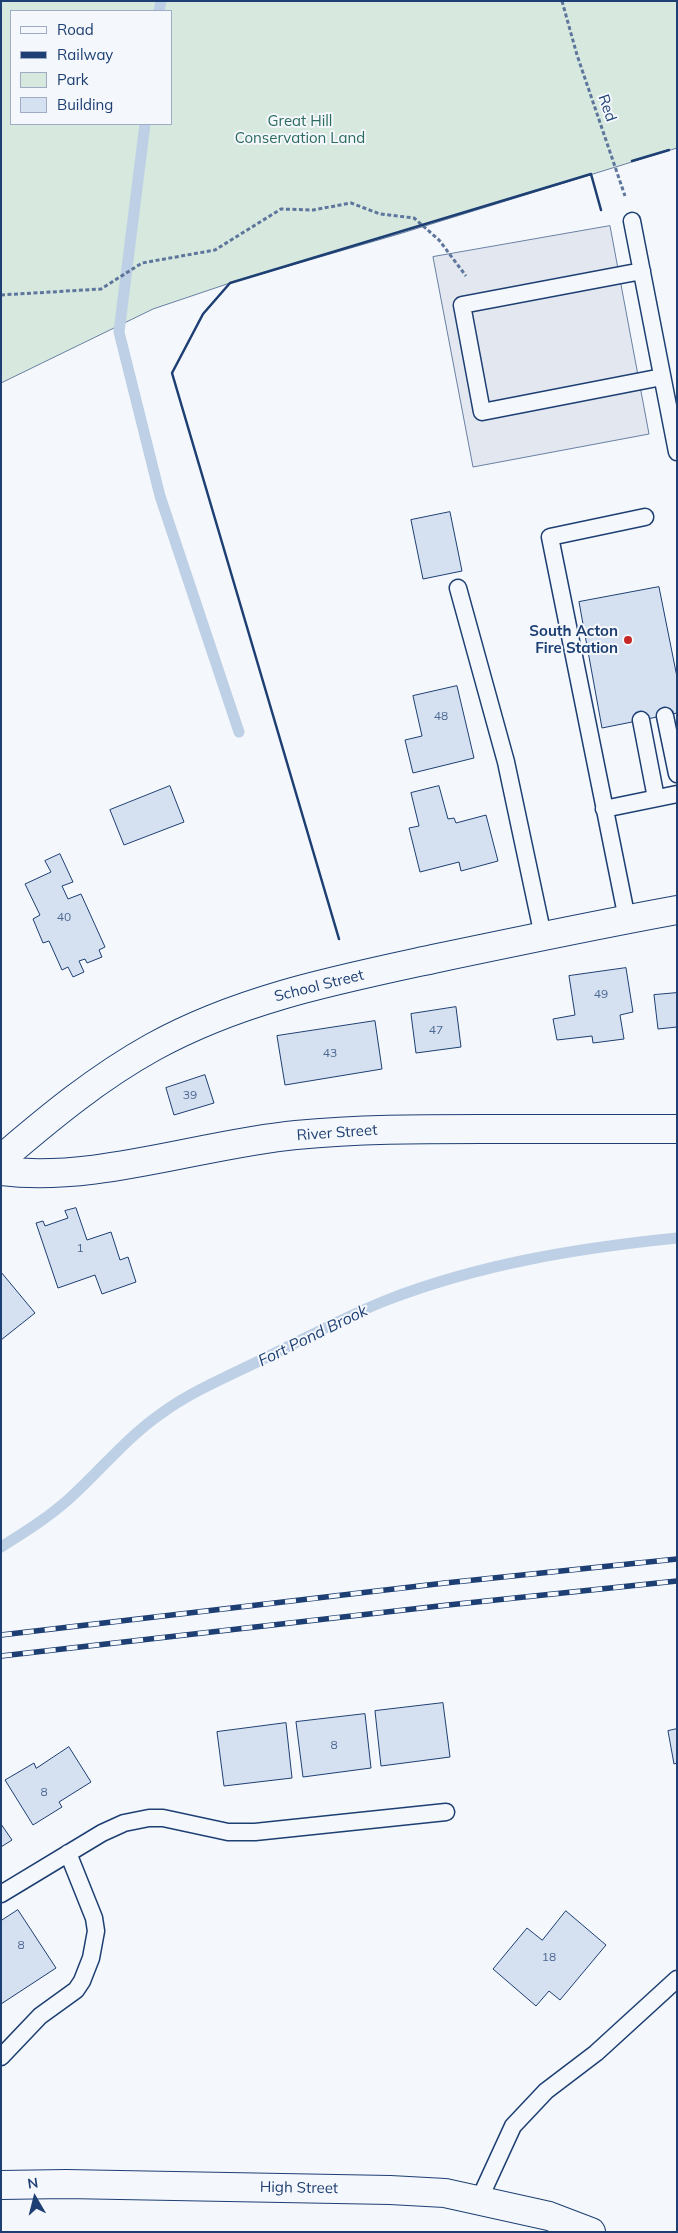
<!DOCTYPE html>
<html>
<head>
<meta charset="utf-8">
<style>
  body { margin:0 }
  #map { position:relative; width:678px; height:2233px; overflow:hidden; background:#f4f7fb; font-family:Mulish,sans-serif }
  canvas { display:block }
  .frame { position:absolute; inset:0; border:2px solid #1d3f73; pointer-events:none }
  .legend { position:absolute; left:10px; top:10px; width:162px; height:115px; box-sizing:border-box; background:#f4f7fb; border:1px solid #9eadc5; margin:0; padding:6px 9px; list-style:none; font-size:15px; color:#1d3f73 }
  .legend li { display:flex; align-items:center; gap:10px; height:25px }
  .legend b { width:25px; border:1px solid #9eadc5 }
  .north { position:absolute; left:10px; top:2173px; width:50px; height:50px; -webkit-text-stroke:4px #f4f7fb; paint-order:stroke; rotate:352deg; font-size:14px; font-weight:700; line-height:20px; text-align:center; color:#1d3f73 }
  .north::after { content:''; display:block; margin:auto; width:18px; height:22px; background:#1d3f73; clip-path:polygon(50% 0,100% 100%,50% 72%,0 100%) }
</style>
</head>
<body>
<div id="map">
<canvas width="678" height="2233"></canvas>
<div class="frame"></div>
<ul class="legend">
<li><b style="height:6px;background:#f4f7fb"></b>Road</li>
<li><b style="height:6px;background:#1d3f73"></b>Railway</li>
<li><b style="height:14px;background:#d7e8df"></b>Park</li>
<li><b style="height:14px;background:#d5e0f0"></b>Building</li>
</ul>
<div class="north">N</div>
</div>
<script>
const g = document.querySelector('canvas').getContext('2d');
g.lineJoin = 'round';
function fill(path, color) { g.fillStyle = color; g.fill(path, 'evenodd'); }
function stroke(path, color, width, dash) { g.strokeStyle = color; g.lineWidth = width; g.lineCap = dash ? 'butt' : 'round'; g.setLineDash(dash || []); g.stroke(path); }
function drawText(font, color, halo, rows, align = 'center') {
  g.font = font + ' Mulish,sans-serif'; g.lineWidth = 4; g.setLineDash([]); g.textBaseline = 'middle'; g.strokeStyle = halo; g.fillStyle = color; for (const [text, x, y, turn = 0] of rows) {
    g.save(); g.translate(x, y); g.rotate((+turn || 0) * Math.PI / 180); g.textAlign = isNaN(turn) ? turn : align; if (halo) g.strokeText(text, 0, 0); g.fillText(text, 0, 0); g.restore();
  }
}
const green = new Path2D(`
  M1,1H677V148L399,234L230,283L153,309L1,383ZM11,11H171V124H11Z`);
fill(green, '#d7e8df');
stroke(green, '#687fa3', 1);
const parking = new Path2D(`
  M610,226L649,434L473,467L433,257Z`);
fill(parking, '#e3e8f0');
stroke(parking, '#687fa3', 1);
stroke(new Path2D(`
  M159,11L161,1
  M145,124L119,332L160,496L239,732
  M1,1547C25,1532 49,1517 70,1498C101,1470 127,1437 162,1413C192,1391 229,1376 263,1359C304,1339 344,1317 387,1300C480,1264 578,1248 677,1238`), '#bed0e5', 11);
const building = new Path2D(`
  M450,512L462,571L423,579L411,520Z
  M659,587L677,677V713L602,728L579,602Z
  M457,686L474,758L413,773L405,740L422,736L413,696Z
  M170,786L184,822L124,845L110,810Z
  M439,786L448,819L454,818L456,823L486,815L498,861L461,871L459,862L420,872L409,828L419,826L411,793Z
  M60,854L73,882L62,886L68,899L81,894L105,947L99,950L102,957L87,963L85,959L79,961L84,972L73,977L68,967L62,970L49,941L43,943L33,919L40,915L25,884L51,872L45,861Z
  M626,968L633,1012L620,1015L624,1039L593,1043L592,1036L557,1040L553,1019L575,1015L569,976Z
  M677,993V1027L658,1029L654,995Z
  M456,1007L461,1047L416,1053L411,1014Z
  M375,1021L382,1069L285,1085L277,1036Z
  M205,1075L214,1103L174,1115L166,1088Z
  M76,1208L87,1240L111,1232L120,1260L128,1257L136,1282L102,1294L95,1275L58,1288L36,1223L43,1221L45,1226L68,1218L65,1211Z
  M1,1272L35,1313L1,1340Z
  M443,1703L450,1757L381,1766L375,1711Z
  M365,1714L371,1768L303,1777L296,1722Z
  M286,1723L292,1778L224,1786L217,1732Z
  M677,1729V1763L674,1764L668,1731Z
  M69,1747L91,1782L59,1802L62,1807L33,1825L5,1780L34,1763L36,1768Z
  M1,1824L12,1840L1,1847Z
  M18,1910L56,1968L1,2004V1921Z
  M566,1911L606,1945L560,2000L549,1991L536,2006L493,1969L527,1928L542,1940Z`);
fill(building, '#d5e0f0');
stroke(building, '#1d3f73', 1);
const service = new Path2D(`
  M632,221L677,452
  M642,271L462,305L482,412L662,377
  M458,588L506,762L543,936
  M665,716L677,774
  M641,720L656,798
  M604,809L677,794
  M627,919L550,537L645,517
  M1,1894L102,1833L124,1823L149,1818H163L228,1832H255L446,1812
  M1,2057L40,2016L76,1990L82,1981L91,1958L96,1931L94,1918L68,1853
  M479,2200L513,2126L546,2091L596,2053L677,1979`);
const minor = new Path2D(`
  M1,1171C96,1183 201,1144 296,1135C358,1129 419,1129 481,1129C546,1129 611,1129 677,1129`);
const tertiary = new Path2D(`
  M1,1159C49,1118 97,1078 153,1047C240,999 336,980 433,959C514,942 595,925 677,910
  M1,2185L66,2184L390,2190L445,2193L549,2216L591,2232`);
stroke(service, '#1d3f73', 19);
stroke(minor, '#1d3f73', 30);
stroke(tertiary, '#1d3f73', 30);
stroke(new Path2D(`
  M562,1L577,55L625,196
  M1,295L101,289L142,263L215,250L281,209L313,210L351,203L380,214L414,218L439,240L466,276`), '#5e769c', 3, [4, 2.5]);
stroke(service, '#f4f7fb', 16);
stroke(minor, '#f4f7fb', 28);
stroke(tertiary, '#f4f7fb', 28);
const rail = new Path2D(`
  M1,1635L445,1583L677,1559
  M1,1656L448,1605L677,1581`);
stroke(rail, '#1d3f73', 5.5);
stroke(rail, '#f4f7fb', 4, [11]);
stroke(new Path2D(`
  M632,161L669,150
  M339,939L172,373L203,314L230,283L591,174L601,210`), '#1d3f73', 2.5);
for (const [x, y, r, color] of [
  [628,640,5,"#c62828"]
]) { const dot = new Path2D(); dot.arc(x, y, r, 0, 2 * Math.PI); g.fillStyle = color; g.fill(dot); stroke(dot, '#f4f7fb', 2); }
drawText('12px', '#4b6792', null, [
  ["48",441,716],
  ["40",64,917],
  ["49",601,994],
  ["47",436,1030],
  ["43",330,1053],
  ["39",190,1095],
  ["1",80,1248],
  ["8",334,1745],
  ["8",44,1792],
  ["8",21,1945],
  ["18",549,1957]
]);
drawText('15px', '#1d3f73', '#f4f7fb', [
  ["Red",607,108,71],
  ["School Street",319,986,-14],
  ["River Street",337,1133,-4],
  ["High Street",299,2188,1]
]);
drawText('15px', '#2c6c60', '#f4f7fb', [
  ["Great Hill",300,121],
  ["Conservation Land",300,138]
]);
drawText('bold 15px', '#1d3f73', '#f4f7fb', [
  ["South Acton",618,631],
  ["Fire Station",618,648]
], 'right');
drawText('italic 16px', '#1d3f73', '#f4f7fb', [
  ["Fort Pond Brook",313,1336,-26]
]);
</script>
</body>
</html>
